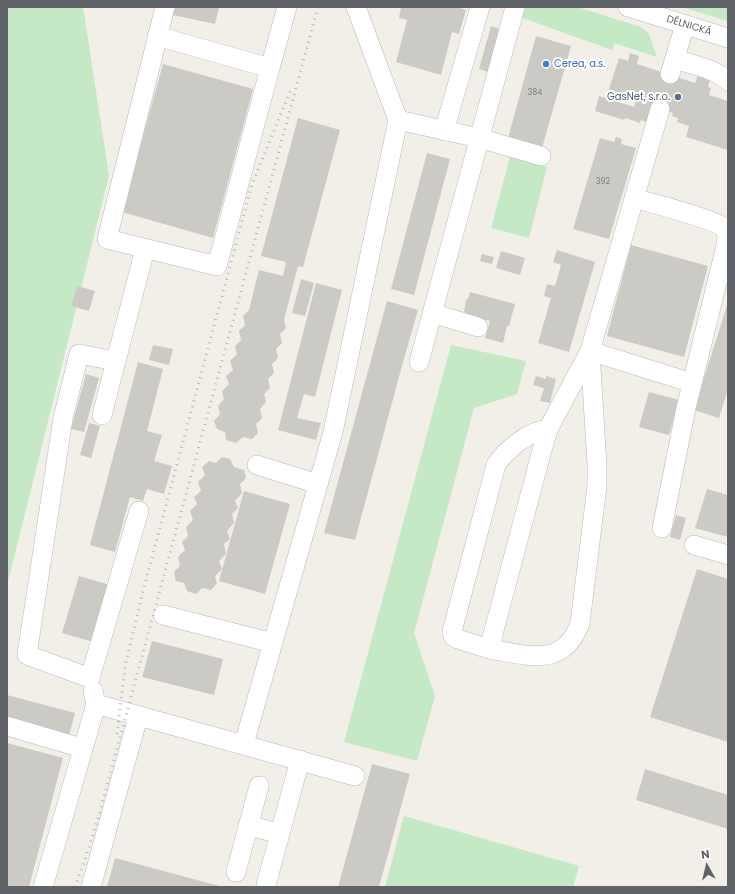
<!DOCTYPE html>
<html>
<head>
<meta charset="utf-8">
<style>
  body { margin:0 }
  #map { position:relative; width:735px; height:894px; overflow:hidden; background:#f1efe8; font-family:Poppins,sans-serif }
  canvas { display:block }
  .frame { position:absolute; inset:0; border:8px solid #5f6368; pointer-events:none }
  .north { position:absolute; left:687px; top:846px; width:40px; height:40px; -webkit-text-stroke:3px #fff; paint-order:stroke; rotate:352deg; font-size:11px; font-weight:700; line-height:16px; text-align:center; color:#5f6368 }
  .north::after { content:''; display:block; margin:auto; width:14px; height:18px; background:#5f6368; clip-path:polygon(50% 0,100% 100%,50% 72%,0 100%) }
</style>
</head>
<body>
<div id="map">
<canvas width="735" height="894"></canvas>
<div class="frame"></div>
<div class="north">N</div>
</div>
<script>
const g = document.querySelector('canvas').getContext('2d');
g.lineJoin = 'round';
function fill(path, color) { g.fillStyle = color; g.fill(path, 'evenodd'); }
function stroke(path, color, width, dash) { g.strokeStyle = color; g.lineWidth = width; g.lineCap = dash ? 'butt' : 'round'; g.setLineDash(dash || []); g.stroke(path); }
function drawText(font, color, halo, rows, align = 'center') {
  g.font = font + ' Poppins,sans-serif'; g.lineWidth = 4; g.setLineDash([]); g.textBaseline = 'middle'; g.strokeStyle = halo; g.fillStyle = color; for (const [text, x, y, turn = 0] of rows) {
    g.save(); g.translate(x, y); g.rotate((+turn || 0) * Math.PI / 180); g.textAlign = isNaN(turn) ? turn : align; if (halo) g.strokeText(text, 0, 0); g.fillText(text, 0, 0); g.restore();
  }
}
fill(new Path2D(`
  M7,7H83L109,176L7,586Z
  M519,7H577L641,27L649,34L657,57L614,43L612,50L517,16Z
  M681,7H728V21Z
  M510,157L547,167L529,238L491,228Z
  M451,345L526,361L517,394L474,408L414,633L435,696L417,761L344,742Z
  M404,816L579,866L573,887H385Z`), '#c5e8c5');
fill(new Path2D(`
  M175,7H219L215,24L173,15Z
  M401,7H456L466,10L459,34L452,32L441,75L396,62L407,20L399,18Z
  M491,26L503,30L492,73L479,69Z
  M536,36L571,46L542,148L508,138Z
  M630,53L639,56L637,64L695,83L698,75L710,79L708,87L711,88L709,95L728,101V150L686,137L689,126L677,122L678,118L672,116L673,113L660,109L648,123L641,120L640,123L625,118L624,120L595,111L599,96L634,107L636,101L608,92L619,58L628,61Z
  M163,64L253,89L213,238L122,212Z
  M298,118L340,130L303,267L298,266L284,320L286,328L280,334L282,343L276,349L278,358L272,364L274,373L268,379L270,388L264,394L266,402L260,409L262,418L256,424L258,433L252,439L243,437L236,443L226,440L225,432L217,429L214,421L220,414L218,406L224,399L222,391L229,384L226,376L233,370L230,361L237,354L235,346L241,340L239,331L245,325L243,316L249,310L259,270L283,276L286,262L261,256Z
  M616,137L622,139L621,144L636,148L609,239L573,229L600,138L614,142Z
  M427,153L450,159L414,295L391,289Z
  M631,245L708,266L684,357L607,336Z
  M557,250L595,262L569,352L538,343L551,298L544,296L547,284L555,286L561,265L553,262Z
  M501,251L525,258L520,275L496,268Z
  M482,254L494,257L492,264L480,261Z
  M301,279L314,283L305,316L292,313Z
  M316,283L342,290L315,397L304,394L297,418L321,423L316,440L278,430Z
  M77,286L95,291L89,311L71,306Z
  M470,292L515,304L509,326H507L503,343L485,338L490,321L466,315L467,313L464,312L466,300L468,299Z
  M387,301L418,310L403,362L355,540L324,533Z
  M728,302V389L719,418L694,410Z
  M153,345L173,349L169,365L149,360Z
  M138,362L163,369L147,431L162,435L154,461L172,466L164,494L147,489L143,501L130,497L115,552L90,545Z
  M86,374L99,378L84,432L71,429Z
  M536,376L546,379V376L556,379L550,403L540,401L544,388L533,385Z
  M649,392L679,400L669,435L639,427Z
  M89,423L100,426L91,458L80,455Z
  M222,457L230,459L234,467L244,470L246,478L240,484L242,493L235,501L238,508L232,514L234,523L227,531L230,539L224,544L226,554L219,561L222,569L215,576L217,583L211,590L202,588L196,594L187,591L184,583L176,581L174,572L180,566L178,557L185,550L182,542L188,536L186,527L193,520L190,511L197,504L194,497L201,491L198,482L205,475L202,467L209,461L216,463Z
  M707,489L728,495V537L695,528Z
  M244,491L290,504L265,594L219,581Z
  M676,515L686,518L680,540L670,537Z
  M697,569L728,579V742L650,717Z
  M79,576L110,585L93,642L62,633Z
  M152,641L223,659L214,695L142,677Z
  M7,695L75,713L69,736L7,719Z
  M7,743L63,758L29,887H7Z
  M372,764L410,774L379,887H338Z
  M645,769L728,795V829L636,800Z
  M115,858L223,887H107Z`), '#cccac5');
stroke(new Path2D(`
  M660,109L670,74`), '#ccccc8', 19, [19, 10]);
const minor = new Path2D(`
  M165,7L107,239L217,266L270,68
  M356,7L398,120
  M628,7L728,38
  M157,36L270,68L287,7
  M675,59C693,65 714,68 728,81
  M670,74L685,25
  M660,109L590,351L555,416L548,430L542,450L489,649C527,655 564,669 580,623L597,486V465L590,351L692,383
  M444,131L480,7
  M634,198C650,203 715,219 724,228C728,233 727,240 726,246L686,408L662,528
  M432,313L478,327
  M115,361L79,354L63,418L27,655L90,678L139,511
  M419,362L515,7
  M102,415L145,249
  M257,465L318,484
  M694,545L728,555
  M163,615L273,643
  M489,649L458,639L453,636L452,631L454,624L496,465C505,451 530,429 548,430
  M96,704L355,776
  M7,726L82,748
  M244,744L333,432L398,120L479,138L541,156
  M248,825L280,834
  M236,872L259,786
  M266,885L300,760
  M43,887L96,704L93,691
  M91,887L138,717`);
stroke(minor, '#b5b8bc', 20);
stroke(minor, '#fff', 19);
stroke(new Path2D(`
  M117,734L125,667L142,595L252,184L292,87
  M75,887L85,860L99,815L318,7`), '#b6b7b8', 3, [1, 5]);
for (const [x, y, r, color] of [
  [546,64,4,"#3f7fe0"],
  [678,97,4,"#5c6f8a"]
]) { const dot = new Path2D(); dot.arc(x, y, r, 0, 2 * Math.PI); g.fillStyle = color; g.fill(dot); stroke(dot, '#fff', 1.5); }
drawText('8px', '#7a7d7f', null, [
  ["384",535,93],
  ["392",603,182]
]);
drawText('10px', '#5f6368', '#fff', [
  ["DĚLNICKÁ",689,26,17]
]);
drawText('10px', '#366cbe', '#fff', [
  ["Cerea, a.s.",554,64]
], 'left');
drawText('10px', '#4e5e75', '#fff', [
  ["GasNet, s.r.o.",670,97]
], 'right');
</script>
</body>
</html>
